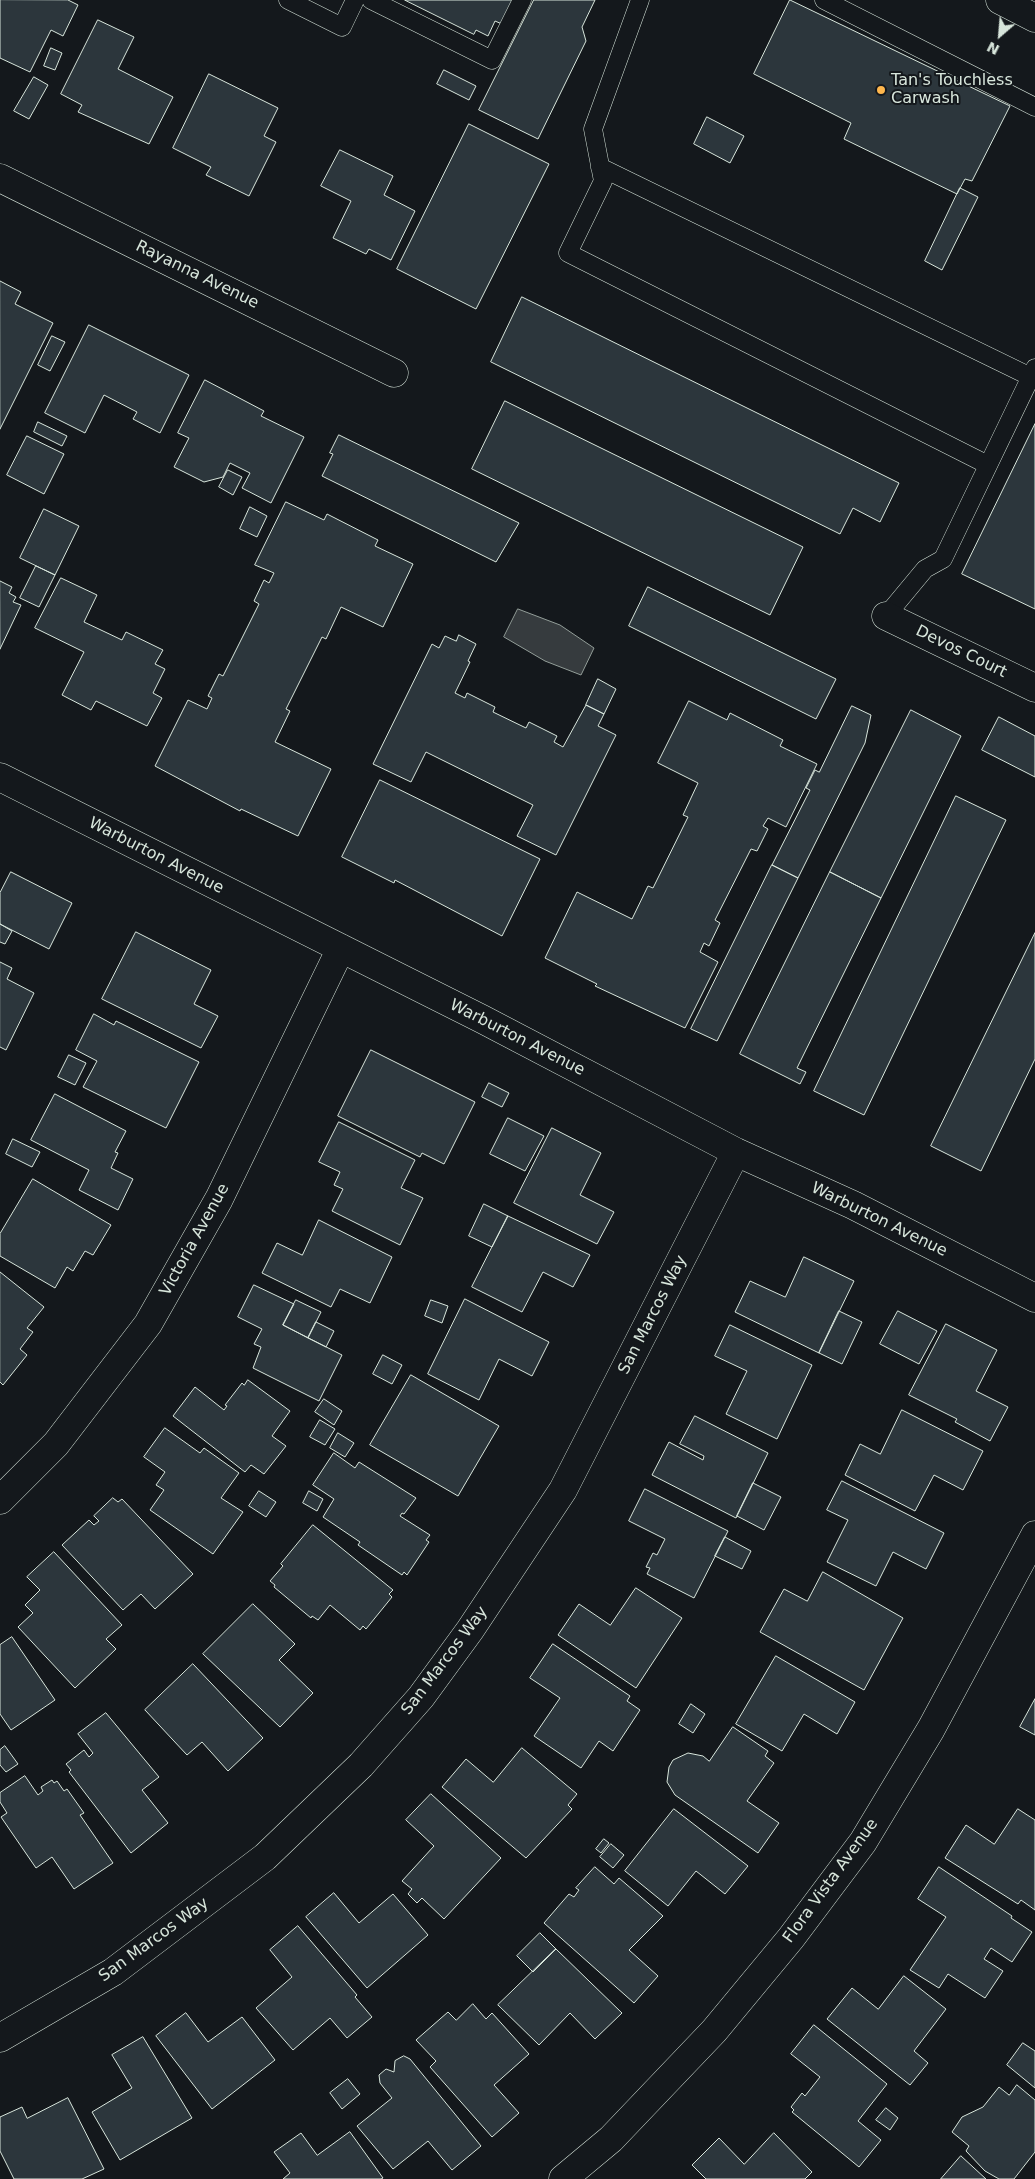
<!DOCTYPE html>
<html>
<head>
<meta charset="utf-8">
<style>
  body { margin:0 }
  #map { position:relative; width:1035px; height:2179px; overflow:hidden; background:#14181c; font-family:"DejaVu Sans",sans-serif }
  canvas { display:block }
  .north { position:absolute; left:975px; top:10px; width:50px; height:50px; -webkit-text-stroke:4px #14181c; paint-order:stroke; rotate:207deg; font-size:14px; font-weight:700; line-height:20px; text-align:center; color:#d8e6dc }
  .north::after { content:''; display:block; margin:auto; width:18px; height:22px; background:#d8e6dc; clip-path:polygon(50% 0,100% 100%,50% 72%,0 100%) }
</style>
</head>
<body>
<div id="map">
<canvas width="1035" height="2179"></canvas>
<div class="north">N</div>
</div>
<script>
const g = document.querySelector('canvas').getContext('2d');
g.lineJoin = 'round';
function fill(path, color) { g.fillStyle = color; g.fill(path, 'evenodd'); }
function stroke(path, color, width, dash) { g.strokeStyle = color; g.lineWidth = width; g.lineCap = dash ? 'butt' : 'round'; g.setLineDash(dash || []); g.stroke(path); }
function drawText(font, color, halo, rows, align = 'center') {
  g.font = font + ' "DejaVu Sans",sans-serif'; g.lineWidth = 4; g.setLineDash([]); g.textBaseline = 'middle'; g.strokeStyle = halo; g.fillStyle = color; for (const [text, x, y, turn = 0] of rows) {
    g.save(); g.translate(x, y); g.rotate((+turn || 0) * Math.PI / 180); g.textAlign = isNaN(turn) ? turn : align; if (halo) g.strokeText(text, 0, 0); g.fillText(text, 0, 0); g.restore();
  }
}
const water = new Path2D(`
  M518,609L560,625L594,648L581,675L545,661L504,637Z`);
fill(water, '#363b3e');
stroke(water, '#939e99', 1);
const building = new Path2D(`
  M68,0L78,5L63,36L51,30L30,72L0,58V0Z
  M405,0H514L502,24L495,21L488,36L476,30L474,34Z
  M534,0H595L582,27L586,41L538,139L479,110Z
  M790,0L1010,106L972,181L965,179L957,194L844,139L851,123L754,74Z
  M98,20L134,37L118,69L173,97L149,144L78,112L82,105L61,94Z
  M51,48L62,53L55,70L44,66Z
  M444,70L476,86L469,100L437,84Z
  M209,74L278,108L264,136L276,142L249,196L206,175L211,167L173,148Z
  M34,77L48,85L29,119L14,111Z
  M707,117L744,136L730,163L694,144Z
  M469,124L549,164L476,309L397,269Z
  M340,150L393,176L384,195L415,211L391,260L369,249L366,254L333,238L351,201L321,186Z
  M960,188L978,197L942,270L925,261Z
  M0,281L21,292L15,304L53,323L0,429Z
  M522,297L899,483L880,522L853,508L840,534L491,362Z
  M89,325L189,375L160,433L133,419L137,412L104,395L85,433L45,413Z
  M52,336L65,342L50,371L38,365Z
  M205,380L264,411L261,416L304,437L271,503L242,488L250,473L230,463L223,477L204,482L174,467L189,438L178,433Z
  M505,401L803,547L770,615L472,469Z
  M38,422L67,436L62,446L34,432Z
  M1035,424V609L962,574Z
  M339,435L519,523L496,562L322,476L333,454L330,453Z
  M27,436L64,454L44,494L7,475Z
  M228,470L242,477L233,495L219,487Z
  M286,502L324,520L327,514L378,540L375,546L413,564L383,627L341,607L326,639L322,637L286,709L290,711L275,742L331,769L298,836L241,809L240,811L155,766L188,700L207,709L212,698L208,696L219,674L223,676L259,604L254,601L264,580L269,583L274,573L255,565Z
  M250,507L267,516L257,537L240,529Z
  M44,509L79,526L55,575L20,558Z
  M36,566L55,575L39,607L20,598Z
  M61,578L97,595L84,622L122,640L126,632L163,650L155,664L165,669L153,693L162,698L147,726L96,701L91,710L62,695L84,652L35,628Z
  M0,581L12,587L9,593L16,597L13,602L21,605L0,649Z
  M648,587L836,679L816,719L629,626Z
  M459,635L476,644L468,661L470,662L455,693L465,698L467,693L495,707L493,712L526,728L529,722L557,736L554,742L563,747L586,705L604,714L598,726L616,735L556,855L517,836L533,805L426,752L411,782L373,764L432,644L439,648L445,636L456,641Z
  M598,679L616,689L604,714L586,705Z
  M689,701L727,720L730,713L783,740L780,746L817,764L786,827L768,818L763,826L768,829L757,851L751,849L715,920L720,923L709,946L704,943L700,952L718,962L685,1028L595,986L597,984L545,958L577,892L632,919L648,886L653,888L688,817L683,815L698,783L658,763Z
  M852,706L871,715L865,743L798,878L772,865L810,790L806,788L815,770L819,772Z
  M911,710L961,736L881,898L830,872Z
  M999,717L1035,736V777L982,750Z
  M380,780L540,859L502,936L395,880L394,883L342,857Z
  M956,796L1006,820L864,1115L814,1091Z
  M772,865L798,878L717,1041L691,1029Z
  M11,872L72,903L49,949L0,924V893Z
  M830,872L881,898L797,1068L806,1072L800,1084L740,1054Z
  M0,924L12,931L5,944L0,942Z
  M136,932L211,970L194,1004L218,1016L201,1048L102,999Z
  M1035,933V1059L981,1171L931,1146Z
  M0,962L12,968L7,979L34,993L6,1050L0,1047Z
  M94,1014L114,1025L116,1021L199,1062L166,1128L83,1087L97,1061L76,1050Z
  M371,1050L475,1102L444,1164L422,1153L420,1157L338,1116Z
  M69,1055L86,1063L75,1085L58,1077Z
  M489,1083L509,1093L502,1107L482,1097Z
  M55,1094L126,1131L115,1152L118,1153L111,1168L133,1179L118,1210L79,1190L89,1170L31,1140Z
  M508,1118L544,1136L525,1171L490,1154Z
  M339,1122L415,1160L401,1188L423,1198L400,1245L332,1211L343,1189L334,1185L340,1172L319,1162Z
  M552,1128L601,1153L580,1195L614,1212L597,1244L514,1203Z
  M13,1139L40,1152L32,1167L6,1154Z
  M33,1179L111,1225L93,1255L85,1251L73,1271L67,1267L55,1288L0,1256V1234Z
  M484,1204L508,1216L492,1247L469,1236Z
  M508,1216L590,1255L573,1287L543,1272L522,1312L472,1287Z
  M319,1220L392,1257L370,1303L340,1289L331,1307L262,1273L277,1243L302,1255Z
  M804,1257L854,1281L819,1353L735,1312L750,1281L785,1297Z
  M0,1272L44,1307L27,1328L33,1332L20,1349L27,1355L3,1385L0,1382Z
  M254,1285L294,1304L283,1325L342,1355L319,1401L253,1368L261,1347L254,1344L262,1329L238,1317Z
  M465,1299L549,1342L532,1376L499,1359L479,1400L428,1374Z
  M296,1300L321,1312L308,1338L283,1325Z
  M431,1300L448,1306L442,1323L425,1316Z
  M839,1311L862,1322L842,1364L819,1353Z
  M898,1311L937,1331L919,1364L880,1344Z
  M316,1322L334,1331L326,1347L308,1338Z
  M946,1324L997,1350L976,1391L1008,1407L990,1441L955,1422L957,1419L909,1395Z
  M730,1325L812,1365L777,1439L726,1414L747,1371L715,1356Z
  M383,1355L402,1365L392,1384L373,1374Z
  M411,1375L499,1426L458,1496L370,1445Z
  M248,1380L290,1411L272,1436L286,1446L264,1474L251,1465L245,1472L173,1416L195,1387L224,1410L227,1406L225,1405L242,1383L244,1385Z
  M324,1399L342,1411L334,1425L315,1412Z
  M902,1410L983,1451L963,1490L934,1475L915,1511L845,1475L860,1444L880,1454Z
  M695,1416L768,1453L736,1518L652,1475L669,1442L703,1460L704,1456L680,1444Z
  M320,1420L335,1429L325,1445L310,1437Z
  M165,1428L200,1453L204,1448L239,1473L221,1498L243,1512L213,1554L150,1510L164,1490L156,1485L165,1472L144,1457Z
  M338,1433L354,1443L345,1457L330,1448Z
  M334,1453L355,1468L359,1462L416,1498L404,1514L402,1513L400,1516L430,1535L426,1540L429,1542L407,1575L404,1572L402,1575L358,1545L360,1542L323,1517L334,1499L313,1485Z
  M842,1481L944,1533L926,1569L893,1552L876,1586L827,1562L848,1520L827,1510Z
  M753,1483L781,1497L764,1530L737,1516Z
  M645,1489L728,1531L694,1598L647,1574L650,1568L646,1567L653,1553L657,1555L665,1539L629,1521Z
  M259,1491L276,1502L266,1517L249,1506Z
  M309,1491L323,1499L317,1511L303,1503Z
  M113,1498L118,1502L122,1499L193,1574L155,1609L141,1594L123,1610L62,1545L89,1520L94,1525L99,1521L94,1516Z
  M313,1525L393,1590L389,1594L392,1597L366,1629L363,1626L360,1630L330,1605L318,1620L312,1616L311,1618L274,1587L275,1585L270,1581L283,1566L281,1564Z
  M725,1537L751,1551L742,1569L715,1556Z
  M54,1552L122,1625L106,1639L116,1649L75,1688L18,1627L33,1613L25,1605L40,1590L27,1577Z
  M823,1572L903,1618L864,1690L760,1632L784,1589L807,1601Z
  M636,1588L682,1618L636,1688L558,1635L579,1604L610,1625Z
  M253,1604L295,1644L279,1660L313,1693L280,1727L203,1654Z
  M12,1637L55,1700L11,1730L0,1714V1645Z
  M553,1644L630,1696L627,1701L640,1710L613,1751L599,1741L581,1768L534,1736L560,1698L530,1678Z
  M776,1656L855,1702L837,1734L804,1714L782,1751L736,1724Z
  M193,1664L263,1738L228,1771L202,1742L187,1755L145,1710Z
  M1035,1699V1735L1020,1727Z
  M691,1704L705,1714L693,1733L679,1724Z
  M106,1713L159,1777L142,1790L168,1823L131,1853L69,1772L71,1770L66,1764L84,1750L89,1757L93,1753L78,1734Z
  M733,1727L768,1751L765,1756L774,1763L747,1801L779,1823L758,1853L675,1795L667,1782L669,1767L673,1760L688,1753L703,1756L709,1761Z
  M5,1746L18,1764L6,1772L0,1765V1750Z
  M522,1748L577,1794L568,1805L572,1809L526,1858L442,1787L466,1759L493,1782Z
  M25,1776L38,1795L43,1791L41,1787L52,1780L54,1783L57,1781L64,1791L67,1789L84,1813L80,1815L113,1863L74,1889L52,1857L36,1868L1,1817L7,1813L0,1802V1793Z
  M431,1794L501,1858L444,1919L422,1898L417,1903L408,1894L412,1889L402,1881L434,1846L406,1820Z
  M674,1809L748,1866L725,1894L696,1871L668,1906L625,1871Z
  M1018,1809L1035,1820V1910L1021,1900L1018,1904L945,1858L966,1825L994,1844Z
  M604,1839L609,1843L601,1853L596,1849Z
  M611,1844L624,1855L613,1868L600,1857Z
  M595,1867L614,1884L619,1878L663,1916L629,1950L658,1976L634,2003L544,1923L569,1894L574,1897L579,1890L576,1888Z
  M939,1867L1012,1916L1011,1918L1032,1932L1012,1962L991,1948L984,1959L1003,1971L985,1998L948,1974L939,1988L910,1970L946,1917L918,1899Z
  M334,1893L359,1923L393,1894L428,1935L367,1988L306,1917Z
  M298,1926L357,1995L355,1997L372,2017L347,2038L330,2018L293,2050L256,2008L292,1977L270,1950Z
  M540,1933L556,1949L533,1972L517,1956Z
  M556,1949L622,2013L595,2039L570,2013L539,2045L498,2005Z
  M904,1976L946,2009L914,2051L928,2063L910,2085L827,2019L852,1988L878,2009Z
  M473,2004L486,2019L492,2013L529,2054L494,2085L519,2113L492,2137L430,2067L436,2061L416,2040L448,2012L456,2020Z
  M186,2013L208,2042L242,2017L275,2060L212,2109L156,2036Z
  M814,2025L887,2084L858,2121L881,2140L859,2167L792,2112L794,2110L791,2107L802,2093L805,2096L820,2077L791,2054Z
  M143,2037L192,2118L120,2160L92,2112L132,2088L112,2055Z
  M1023,2043L1035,2051V2088L1007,2065Z
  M404,2056L410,2059L481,2146L452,2170L428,2141L393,2169L357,2126L392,2098L380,2083L379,2075L386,2069L394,2072L395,2061Z
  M348,2079L360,2094L342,2109L330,2093Z
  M1017,2085L1035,2100V2152L1014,2179H999L985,2171L966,2151L969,2146L952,2132L962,2117L983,2107L999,2087L1009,2095Z
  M68,2098L104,2169L82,2179H14L0,2151V2117L22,2107L27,2118Z
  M886,2108L898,2118L890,2130L876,2120Z
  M350,2132L383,2178L381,2179H283L290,2173L274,2152L301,2133L317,2155Z
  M774,2133L812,2172L805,2179H706L692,2165L719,2138L744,2164Z
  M961,2156L986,2179H941Z`);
fill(building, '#2c363c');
stroke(building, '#d8e6dc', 1);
const lane = new Path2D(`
  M288,0L342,27L355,0
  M371,0L492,60L522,0
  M640,0L593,129L603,181L568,253L988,465
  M824,0L1035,107
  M600,167L1031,377
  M886,616L925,569L943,559L1035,368`);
const street = new Path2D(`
  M0,178L394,373
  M886,616L1035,688
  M0,777L482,1019L736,1152L853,1205L1035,1298
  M0,1500L56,1444L148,1324L219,1199L341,948
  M0,2038L113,1972L265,1857L361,1765L421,1697L470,1630L563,1490L736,1152
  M563,2179L611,2139L714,2031L791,1938L863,1842L931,1729L1035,1535`);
const primary = new Path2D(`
  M1000,0L1035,18`);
stroke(lane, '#d8e6dc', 19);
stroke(street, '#d8e6dc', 29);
stroke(primary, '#d8e6dc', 29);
stroke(lane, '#14181c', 18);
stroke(street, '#14181c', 28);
stroke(primary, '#14181c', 28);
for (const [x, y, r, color] of [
  [881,90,5,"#ffb74d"]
]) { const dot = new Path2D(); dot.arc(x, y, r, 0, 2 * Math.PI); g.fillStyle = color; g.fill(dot); stroke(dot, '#14181c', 2); }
drawText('16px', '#d8e6dc', '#14181c', [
  ["Tan's Touchless",891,81],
  ["Carwash",891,99]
], 'left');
drawText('16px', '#d8e6dc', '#14181c', [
  ["Rayanna Avenue",197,275,26],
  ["Devos Court",961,652,26],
  ["Warburton Avenue",156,856,27],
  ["Warburton Avenue",517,1038,27],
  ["Warburton Avenue",879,1220,26],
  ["Victoria Avenue",195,1240,-61],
  ["San Marcos Way",653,1315,-63],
  ["San Marcos Way",445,1661,-53],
  ["Flora Vista Avenue",831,1881,-54],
  ["San Marcos Way",154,1940,-36]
]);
</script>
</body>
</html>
